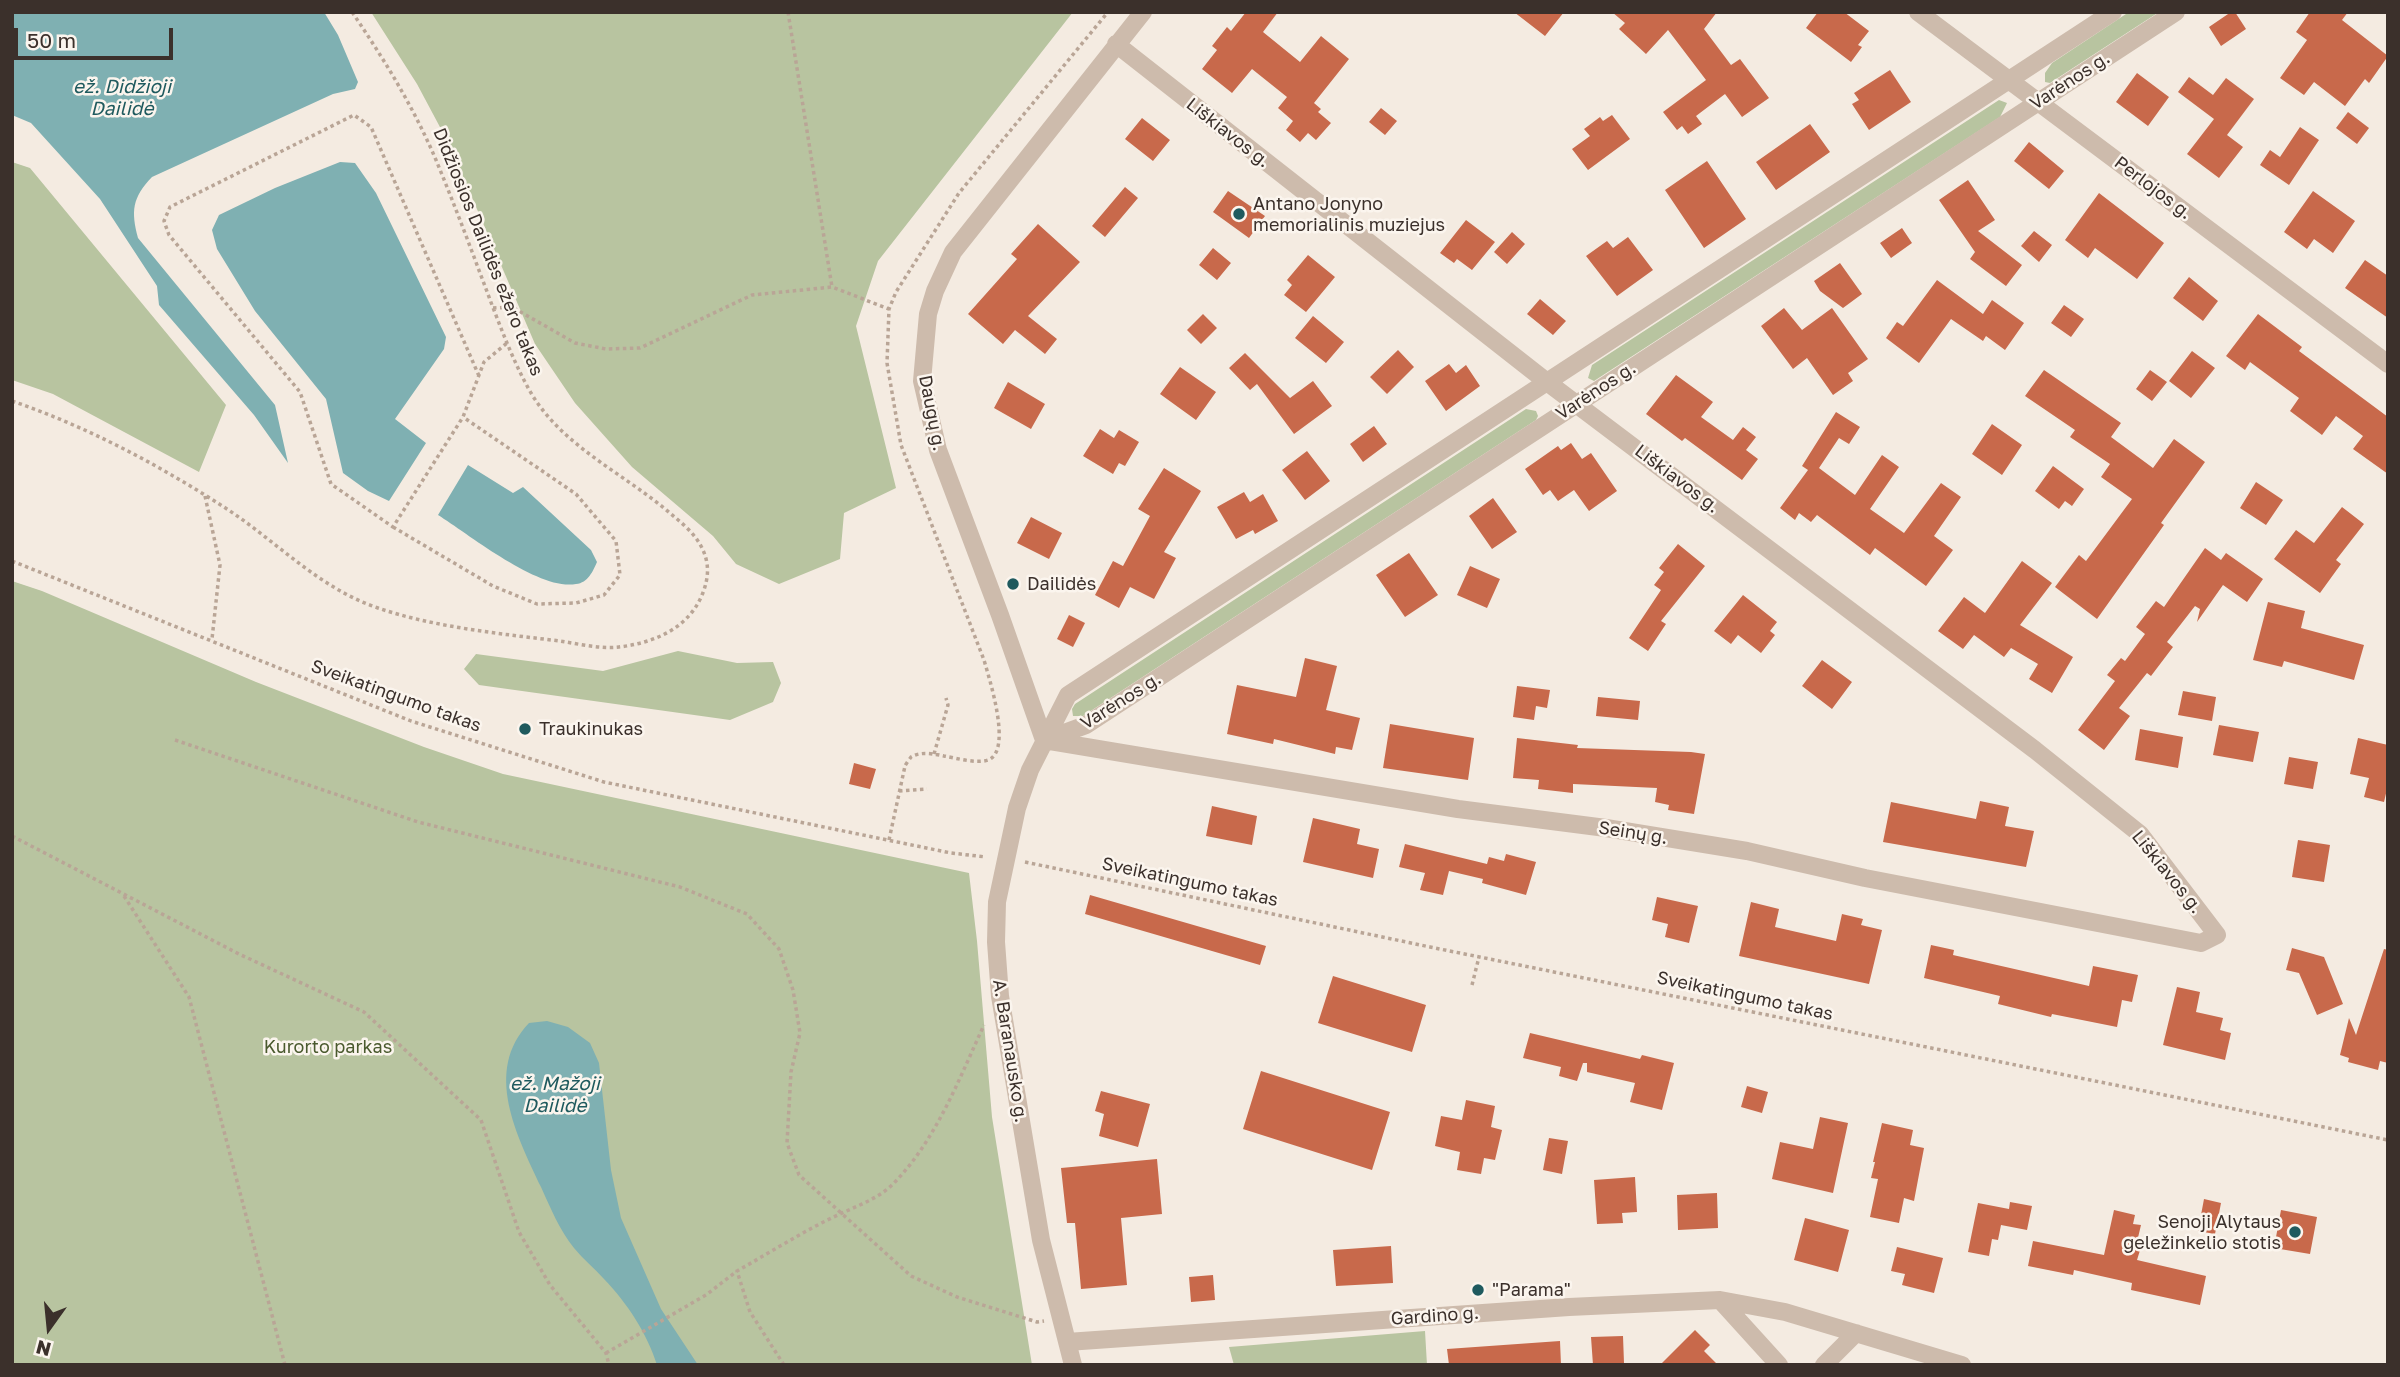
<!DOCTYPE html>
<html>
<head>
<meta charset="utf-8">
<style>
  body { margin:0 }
  #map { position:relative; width:2400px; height:1377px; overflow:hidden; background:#f4ebe1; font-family:"Golos Text",sans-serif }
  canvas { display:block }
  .frame { position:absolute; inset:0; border:14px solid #3b302b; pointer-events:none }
  .north { position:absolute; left:14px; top:1293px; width:70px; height:70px; -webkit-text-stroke:5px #fbf5ee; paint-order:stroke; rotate:195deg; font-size:19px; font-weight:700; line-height:28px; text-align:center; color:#3b302b }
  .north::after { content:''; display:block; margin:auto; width:24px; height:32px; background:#3b302b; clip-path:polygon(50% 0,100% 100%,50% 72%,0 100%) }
  .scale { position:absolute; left:14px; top:28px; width:159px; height:32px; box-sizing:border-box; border:4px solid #3b302b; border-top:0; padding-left:9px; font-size:21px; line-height:24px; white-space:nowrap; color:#3b302b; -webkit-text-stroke:5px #fbf5ee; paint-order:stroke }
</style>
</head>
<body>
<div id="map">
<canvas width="2400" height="1377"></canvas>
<div class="frame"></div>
<div class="north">N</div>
<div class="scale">50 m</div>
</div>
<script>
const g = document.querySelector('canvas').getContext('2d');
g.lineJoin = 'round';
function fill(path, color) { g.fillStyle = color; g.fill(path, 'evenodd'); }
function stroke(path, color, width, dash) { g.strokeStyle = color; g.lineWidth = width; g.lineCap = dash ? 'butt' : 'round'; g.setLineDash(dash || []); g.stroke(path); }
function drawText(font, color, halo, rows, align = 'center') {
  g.font = font + ' "Golos Text",sans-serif'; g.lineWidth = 5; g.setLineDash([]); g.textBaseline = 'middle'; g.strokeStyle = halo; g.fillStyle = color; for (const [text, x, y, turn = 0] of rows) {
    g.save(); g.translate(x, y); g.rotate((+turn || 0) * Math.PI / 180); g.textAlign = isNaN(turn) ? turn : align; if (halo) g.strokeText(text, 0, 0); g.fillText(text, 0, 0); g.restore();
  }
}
fill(new Path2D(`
  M371,12H1073L878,261L856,326L896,488L844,513L840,559L779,584L736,564L713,536L632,467L575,403L535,344L449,144L417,84Z
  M2129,12H2159L2050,83L2045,82V73L2052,63Z
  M1999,100L2007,103L2000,117L1594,381L1588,378L1592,365Z
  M12,162L30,168L226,405L199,472L53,394L12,380Z
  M1526,409L1536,411L1538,416L1536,420L1083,716H1073L1072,709L1075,704Z
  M12,581L42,591L256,682L424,747L503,774L969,873L977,941L992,1117L1032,1365H12Z
  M678,651L737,663L773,662L781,683L773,702L730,720L479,685L464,669L476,654L603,671Z
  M1425,1331L1427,1365H1234L1229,1347Z`), '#b8c4a0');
fill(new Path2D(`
  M12,12H324L338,35L358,82L355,89L333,94L152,177C132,198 131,211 138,238L275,405L288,463L254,415L159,305L157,286L100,199L31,123L12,115Z
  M340,162L355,163L376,193L446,337L444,349L395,419L426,443L389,501L368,491L343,473L326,399L255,311L217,249L212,230L219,215L275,188Z
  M468,465L513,493L523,487L591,550L597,562C593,571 588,583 576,584C539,591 470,535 438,515Z
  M547,1021L568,1027L590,1043L599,1063L611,1170L621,1218L661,1309L698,1365H657C647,1333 627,1303 604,1279C594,1268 583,1259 574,1248C560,1231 550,1207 541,1187C517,1136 483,1071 529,1023Z`), '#7fb0b2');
fill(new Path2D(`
  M1246,12H1278L1263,32L1300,62L1321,36L1349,59L1314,103L1321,109L1318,112L1331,123L1316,140L1308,133L1300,142L1286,130L1293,121L1278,108L1287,97L1252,69L1232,93L1202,69L1217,50L1212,46L1227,27L1231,31Z
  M1514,12H1564L1545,36Z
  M1612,12H1717L1704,29L1731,65L1740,59L1769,98L1742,117L1725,94L1696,116L1702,124L1688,134L1682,126L1677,130L1663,112L1706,80L1668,30L1646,54L1619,29L1625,23Z
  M1818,12H1844L1869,31L1858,45L1862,47L1851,62L1806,28Z
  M2231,12H2235L2246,29L2221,46L2209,27Z
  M2310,12H2348L2342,20L2388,56L2369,83L2365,79L2345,106L2314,82L2304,95L2280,78L2307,40L2296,32Z
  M1890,70L1911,102L1869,130L1852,104L1859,100L1854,93Z
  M2137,73L2169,97L2148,126L2116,102Z
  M2189,77L2213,95L2226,78L2254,99L2227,135L2243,147L2219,178L2187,154L2214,119L2178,92Z
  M1381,108L1397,121L1385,135L1369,122Z
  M2348,112L2369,128L2357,144L2336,128Z
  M1612,115L1630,139L1588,170L1572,149L1590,136L1584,129L1600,117L1603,121Z
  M1142,118L1170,140L1153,161L1125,139Z
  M1810,124L1830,152L1776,190L1756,162Z
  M2300,127L2319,140L2289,185L2260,165L2270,150L2280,157Z
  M2029,142L2064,171L2049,189L2014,161Z
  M1707,161L1746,219L1704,248L1665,190Z
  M1968,180L1995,220L1978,231L2022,265L2006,286L1970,259L1975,252L1939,200Z
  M1125,187L1138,198L1105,237L1092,226Z
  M1228,191L1265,216L1249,238L1213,212Z
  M2313,191L2355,221L2333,253L2314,239L2307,249L2284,232Z
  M2099,193L2164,243L2137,279L2095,248L2088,258L2065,240Z
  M1466,220L1495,242L1472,270L1457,259L1454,263L1440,253Z
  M1038,224L1080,262L1028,316L1057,339L1045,354L1015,330L1003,344L968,314L1017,259L1011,254Z
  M1902,228L1912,243L1891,258L1880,243Z
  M2034,231L2052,245L2039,262L2021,246Z
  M1512,232L1525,244L1507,264L1494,252Z
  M1628,237L1653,270L1617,296L1586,256L1607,241L1613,248Z
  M1213,248L1231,263L1217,280L1199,265Z
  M1308,255L1335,277L1306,312L1284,295L1292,285L1287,280Z
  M2365,260L2388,276V318L2345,288Z
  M1840,263L1862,294L1843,308L1820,291L1814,281Z
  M2189,277L2218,301L2203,321L2173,298Z
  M1937,280L1983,314L1992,300L2024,323L2005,350L1986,336L1983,341L1951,319L1919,363L1886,338L1897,322L1903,326Z
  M1540,299L1566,321L1553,335L1527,314Z
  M2064,305L2084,319L2071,337L2051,323Z
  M1784,308L1802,330L1832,308L1868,359L1848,373L1853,381L1833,395L1807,358L1793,369L1761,326Z
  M1203,314L1217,328L1201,344L1187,330Z
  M2258,314L2302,347L2299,351L2388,417V474L2353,449L2363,436L2336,416L2322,435L2290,411L2299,398L2250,362L2245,370L2226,356Z
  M1313,316L1344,342L1326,363L1295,338Z
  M1398,350L1414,367L1387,394L1370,377Z
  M2192,351L2215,368L2191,398L2169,381Z
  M1245,353L1290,398L1313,381L1332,406L1294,434L1257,384L1250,390L1229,368Z
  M1449,364L1456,373L1466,365L1480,386L1446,411L1425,381Z
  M1180,367L1216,392L1196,420L1160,394Z
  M2044,370L2121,423L2111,437L2153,468L2174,439L2205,462L2161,523L2164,525L2097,619L2055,587L2079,555L2086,561L2132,499L2101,477L2110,464L2070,437L2075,430L2025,396Z
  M2150,370L2167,382L2152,401L2136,389Z
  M1676,375L1713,402L1701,417L1733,440L1743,427L1756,437L1746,450L1758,459L1742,480L1685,438L1682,441L1646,414Z
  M1008,382L1045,404L1031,429L994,408Z
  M1836,412L1860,427L1849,444L1839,438L1819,468L1855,495L1882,455L1899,467L1870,509L1904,533L1941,483L1961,497L1934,536L1953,550L1926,586L1875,548L1870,555L1817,515L1811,522L1799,513L1795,520L1780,508L1808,470L1802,466Z
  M1992,424L2022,445L2002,475L1972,454Z
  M1374,426L1387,444L1363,462L1350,444Z
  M1100,429L1114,438L1119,430L1139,442L1125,466L1119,463L1113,474L1083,456Z
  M1571,443L1582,459L1591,453L1617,491L1589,511L1574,490L1558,501L1550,490L1543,495L1525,469L1558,446L1561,450Z
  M1307,451L1330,481L1305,500L1282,470Z
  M2053,466L2084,489L2072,506L2065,501L2059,509L2035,491Z
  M1164,468L1201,491L1164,552L1176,558L1154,599L1130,587L1119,608L1095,595L1113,561L1123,566L1150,516L1138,509Z
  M2256,482L2283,500L2266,525L2240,508Z
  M1244,492L1250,502L1263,494L1278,521L1255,534L1253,530L1236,539L1217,507Z
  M1493,498L1517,532L1492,549L1469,516Z
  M2342,507L2364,524L2336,560L2341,564L2320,593L2274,559L2296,530L2314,543Z
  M1031,517L1062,533L1049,559L1017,543Z
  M1678,544L1705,566L1661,621L1666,624L1648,651L1629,638L1661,590L1654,585L1664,572L1659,568Z
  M2205,548L2221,560L2226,553L2263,579L2247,602L2223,585L2197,622L2200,609L2195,606L2167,642L2173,647L2151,676L2147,673L2119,708L2130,716L2104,750L2078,730L2115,681L2107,675L2121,658L2125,661L2145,634L2136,627L2156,601L2164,607Z
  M1409,553L1438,595L1405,617L1376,575Z
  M2022,561L2052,583L2020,625L2073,657L2052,693L2029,679L2038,664L2011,648L2004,657L1974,635L1963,649L1938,631L1964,597L1985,613Z
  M1470,566L1500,579L1487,608L1457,595Z
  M1743,595L1777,622L1770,631L1775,635L1761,653L1738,635L1731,644L1714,631Z
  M2268,602L2305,611L2301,628L2364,645L2354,680L2284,661L2282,667L2253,660Z
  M1069,615L1085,623L1073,647L1057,639Z
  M1305,658L1337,666L1326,710L1360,718L1352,750L1336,747L1335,754L1274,739L1273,744L1227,734L1237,685L1296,697Z
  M1822,660L1852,682L1832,709L1802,686Z
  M1517,686L1550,690L1547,708L1536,706L1534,720L1513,717Z
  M2183,691L2216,697L2212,721L2178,715Z
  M1598,697L1640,701L1638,720L1596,716Z
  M1390,724L1474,738L1468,780L1383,768Z
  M2219,725L2259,732L2253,762L2213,755Z
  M2140,729L2183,737L2178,768L2135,760Z
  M1517,738L1578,745L1577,748L1691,752L1705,754L1694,814L1668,810L1669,805L1655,802L1657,788L1573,784V793L1538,789L1539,780L1513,778Z
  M2358,738L2388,745V785L2384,802L2364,797L2369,778L2350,774Z
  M2289,757L2318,762L2313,789L2284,784Z
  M854,763L876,769L870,789L849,784Z
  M1980,801L2009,807L2005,826L2034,831L2026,867L1883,842L1891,802L1976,819Z
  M1212,806L1257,816L1252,845L1206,836Z
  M1313,818L1360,829L1357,844L1379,849L1373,878L1303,862Z
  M2298,840L2330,845L2324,882L2292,877Z
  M1405,844L1487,864L1489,857L1504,861L1506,854L1536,862L1526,895L1482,883L1483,879L1449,871L1443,895L1420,890L1425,873L1399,867Z
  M1090,895L1266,946L1260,965L1085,914Z
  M1657,897L1698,906L1689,943L1665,937L1668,924L1652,920Z
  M1751,902L1779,909L1775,927L1836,941L1842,914L1863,919L1861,925L1882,930L1869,984L1739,956Z
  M1931,945L1954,950L1953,955L2089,986L2093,966L2138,975L2132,1002L2122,1000L2117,1027L2052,1014L2051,1017L1998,1004L2000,996L1924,978Z
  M2292,948L2324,957L2343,1004L2317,1015L2299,973L2286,970Z
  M2384,949L2388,950V1063L2380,1061L2378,1070L2348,1062L2349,1058L2340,1055L2349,1018L2356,1035Z
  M1333,976L1426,1005L1412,1052L1318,1023Z
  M2177,987L2200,992L2196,1012L2223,1018L2220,1030L2231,1033L2225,1060L2163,1045Z
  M1530,1033L1640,1059L1642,1055L1674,1063L1662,1110L1630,1102L1635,1083L1587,1072V1063H1583L1577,1081L1559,1076L1561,1067L1523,1058Z
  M1261,1071L1390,1112L1372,1170L1243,1129Z
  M1747,1086L1768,1092L1762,1113L1741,1107Z
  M1101,1091L1150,1104L1138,1147L1099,1136L1104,1114L1095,1111Z
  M1466,1100L1495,1106L1491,1127L1502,1130L1495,1160L1484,1158L1481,1174L1457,1170L1460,1152L1435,1146L1441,1116L1462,1120Z
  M1820,1117L1848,1123L1833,1193L1772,1179L1780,1142L1813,1149Z
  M1882,1123L1913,1130L1910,1145L1924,1148L1914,1201L1904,1198L1899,1223L1870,1217L1878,1179L1871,1178L1875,1162H1873Z
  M1549,1138L1568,1141L1562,1174L1543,1170Z
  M1157,1159L1162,1214L1121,1218L1127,1285L1081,1289L1075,1223H1067L1061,1168Z
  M1635,1177L1637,1212L1622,1213L1623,1223L1597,1224L1594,1180Z
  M1717,1193L1718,1228L1678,1230L1677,1195Z
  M2204,1199L2221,1203L2215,1234L2198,1231Z
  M2010,1202L2032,1206L2027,1230L2001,1225L1998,1240L1992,1239L1989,1256L1968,1252L1978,1203L2009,1209Z
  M2114,1210L2135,1215L2133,1224L2141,1225L2136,1246L2141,1247L2137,1260L2206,1276L2200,1305L2131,1290L2132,1283L2074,1270L2073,1275L2028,1266L2033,1241L2104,1255Z
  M2281,1210L2317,1217L2310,1254L2274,1248Z
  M1805,1218L1849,1230L1838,1272L1794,1260Z
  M1391,1246L1393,1283L1336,1286L1333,1250Z
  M1897,1247L1943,1258L1934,1293L1902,1285L1905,1274L1891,1271Z
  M1213,1275L1215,1300L1191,1302L1189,1277Z
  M1695,1330L1710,1345L1704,1351L1718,1365H1660Z
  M1623,1336L1624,1363L1593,1365L1591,1337Z
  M1560,1341L1561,1365H1449L1447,1349Z`), '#c8694b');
stroke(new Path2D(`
  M788,12L832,287
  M493,308L512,307L575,343L606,349L640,348L752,295L832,287L889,309
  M479,376L371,127L354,115L170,207L164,221L169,235L300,392L331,484L393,527L463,417L484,362L507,343
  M12,401C88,427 163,467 230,511C279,544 321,589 378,608C433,627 502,634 560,641C579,644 600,649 619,647C653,643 688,629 702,595C709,578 710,563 701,546C694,533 682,523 671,514C625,474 563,447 531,393C515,365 504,336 492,305C474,257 456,208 436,160C414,108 384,59 352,12
  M205,496L220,565L212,639
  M393,527L493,586L537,604L576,603L604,595L620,575L616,541L576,494L463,417
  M12,561L411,721L604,782L951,853L986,857
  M175,740L418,822L680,887L747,914L779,949L793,990L800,1033L791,1072L787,1143L799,1175L911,1276L957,1297L1037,1322L1044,1321
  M934,754L948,705L946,698
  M899,791L927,789
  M12,836L239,954L364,1012L481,1120L519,1232L550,1285L606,1353L609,1365
  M889,840L905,766C905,765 911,757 911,757C921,751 934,754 944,756C956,758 976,764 988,760C1013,751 989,678 984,660L901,445L887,363L889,309L896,292L959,193L1108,12
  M1025,862L1430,947L2388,1140
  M124,896L189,997L285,1365
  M1472,985L1479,957
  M606,1353L706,1295L737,1271
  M784,1365L750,1312L737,1271C771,1252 805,1230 840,1214C859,1205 880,1198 895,1182C937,1138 959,1079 984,1025`), '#b9a596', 3.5, [3.5, 3.5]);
stroke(new Path2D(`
  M1918,12L2388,364
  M1048,739L1086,725L2176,12
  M1044,740L1458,809L1606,828L1747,851L1865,878L2201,943L2217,935L2140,834L2035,750L1547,382L1116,44
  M1044,740L1000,615L938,450L922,381L928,314L935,291L953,252L1143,12
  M1720,1300L1779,1365
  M1067,1342L1569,1307L1720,1300L1785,1312L1962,1365
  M1073,1365L1041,1240L1000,996L996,942L997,902L1017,808L1030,770L1068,695L2113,12
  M1824,1365L1856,1333`), '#cdbbac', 18);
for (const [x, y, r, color] of [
  [1239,214,7,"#1f5a5e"],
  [1013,584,7,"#1f5a5e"],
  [525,729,7,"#1f5a5e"],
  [2295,1232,7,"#1f5a5e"],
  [1478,1290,7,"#1f5a5e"]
]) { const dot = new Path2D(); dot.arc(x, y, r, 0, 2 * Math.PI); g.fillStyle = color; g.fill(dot); stroke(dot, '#fbf5ee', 2.5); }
drawText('18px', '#3b302b', '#fbf5ee', [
  ["Varėnos g.",2070,81,-33],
  ["Liškiavos g.",1228,133,38],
  ["Perlojos g.",2153,188,37],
  ["Didžiosios Dailidės ežero takas",488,252,68],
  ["Varėnos g.",1596,391,-33],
  ["Daugų g.",932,413,79],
  ["Liškiavos g.",1677,479,37],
  ["Sveikatingumo takas",396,696,20],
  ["Varėnos g.",1121,701,-32],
  ["Seinų g.",1633,833,9],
  ["Liškiavos g.",2167,872,51],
  ["Sveikatingumo takas",1190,882,12],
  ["Sveikatingumo takas",1745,996,12],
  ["A. Baranausko g.",1010,1051,81],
  ["Gardino g.",1435,1316,-4]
]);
drawText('18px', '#3b302b', '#fbf5ee', [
  ["Antano Jonyno",1253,204],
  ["memorialinis muziejus",1253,225],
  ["Dailidės",1027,584],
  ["Traukinukas",539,729],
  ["Senoji Alytaus",2281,1222,"right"],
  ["geležinkelio stotis",2281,1243,"right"],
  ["\"Parama\"",1492,1290]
], 'left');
drawText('18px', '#4a5a2e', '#fbf5ee', [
  ["Kurorto parkas",328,1047]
]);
drawText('italic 19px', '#1f5a5e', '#fbf5ee', [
  ["ež. Didžioji",122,87],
  ["Dailidė",122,109],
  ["ež. Mažoji",555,1084],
  ["Dailidė",555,1106]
]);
</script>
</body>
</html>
